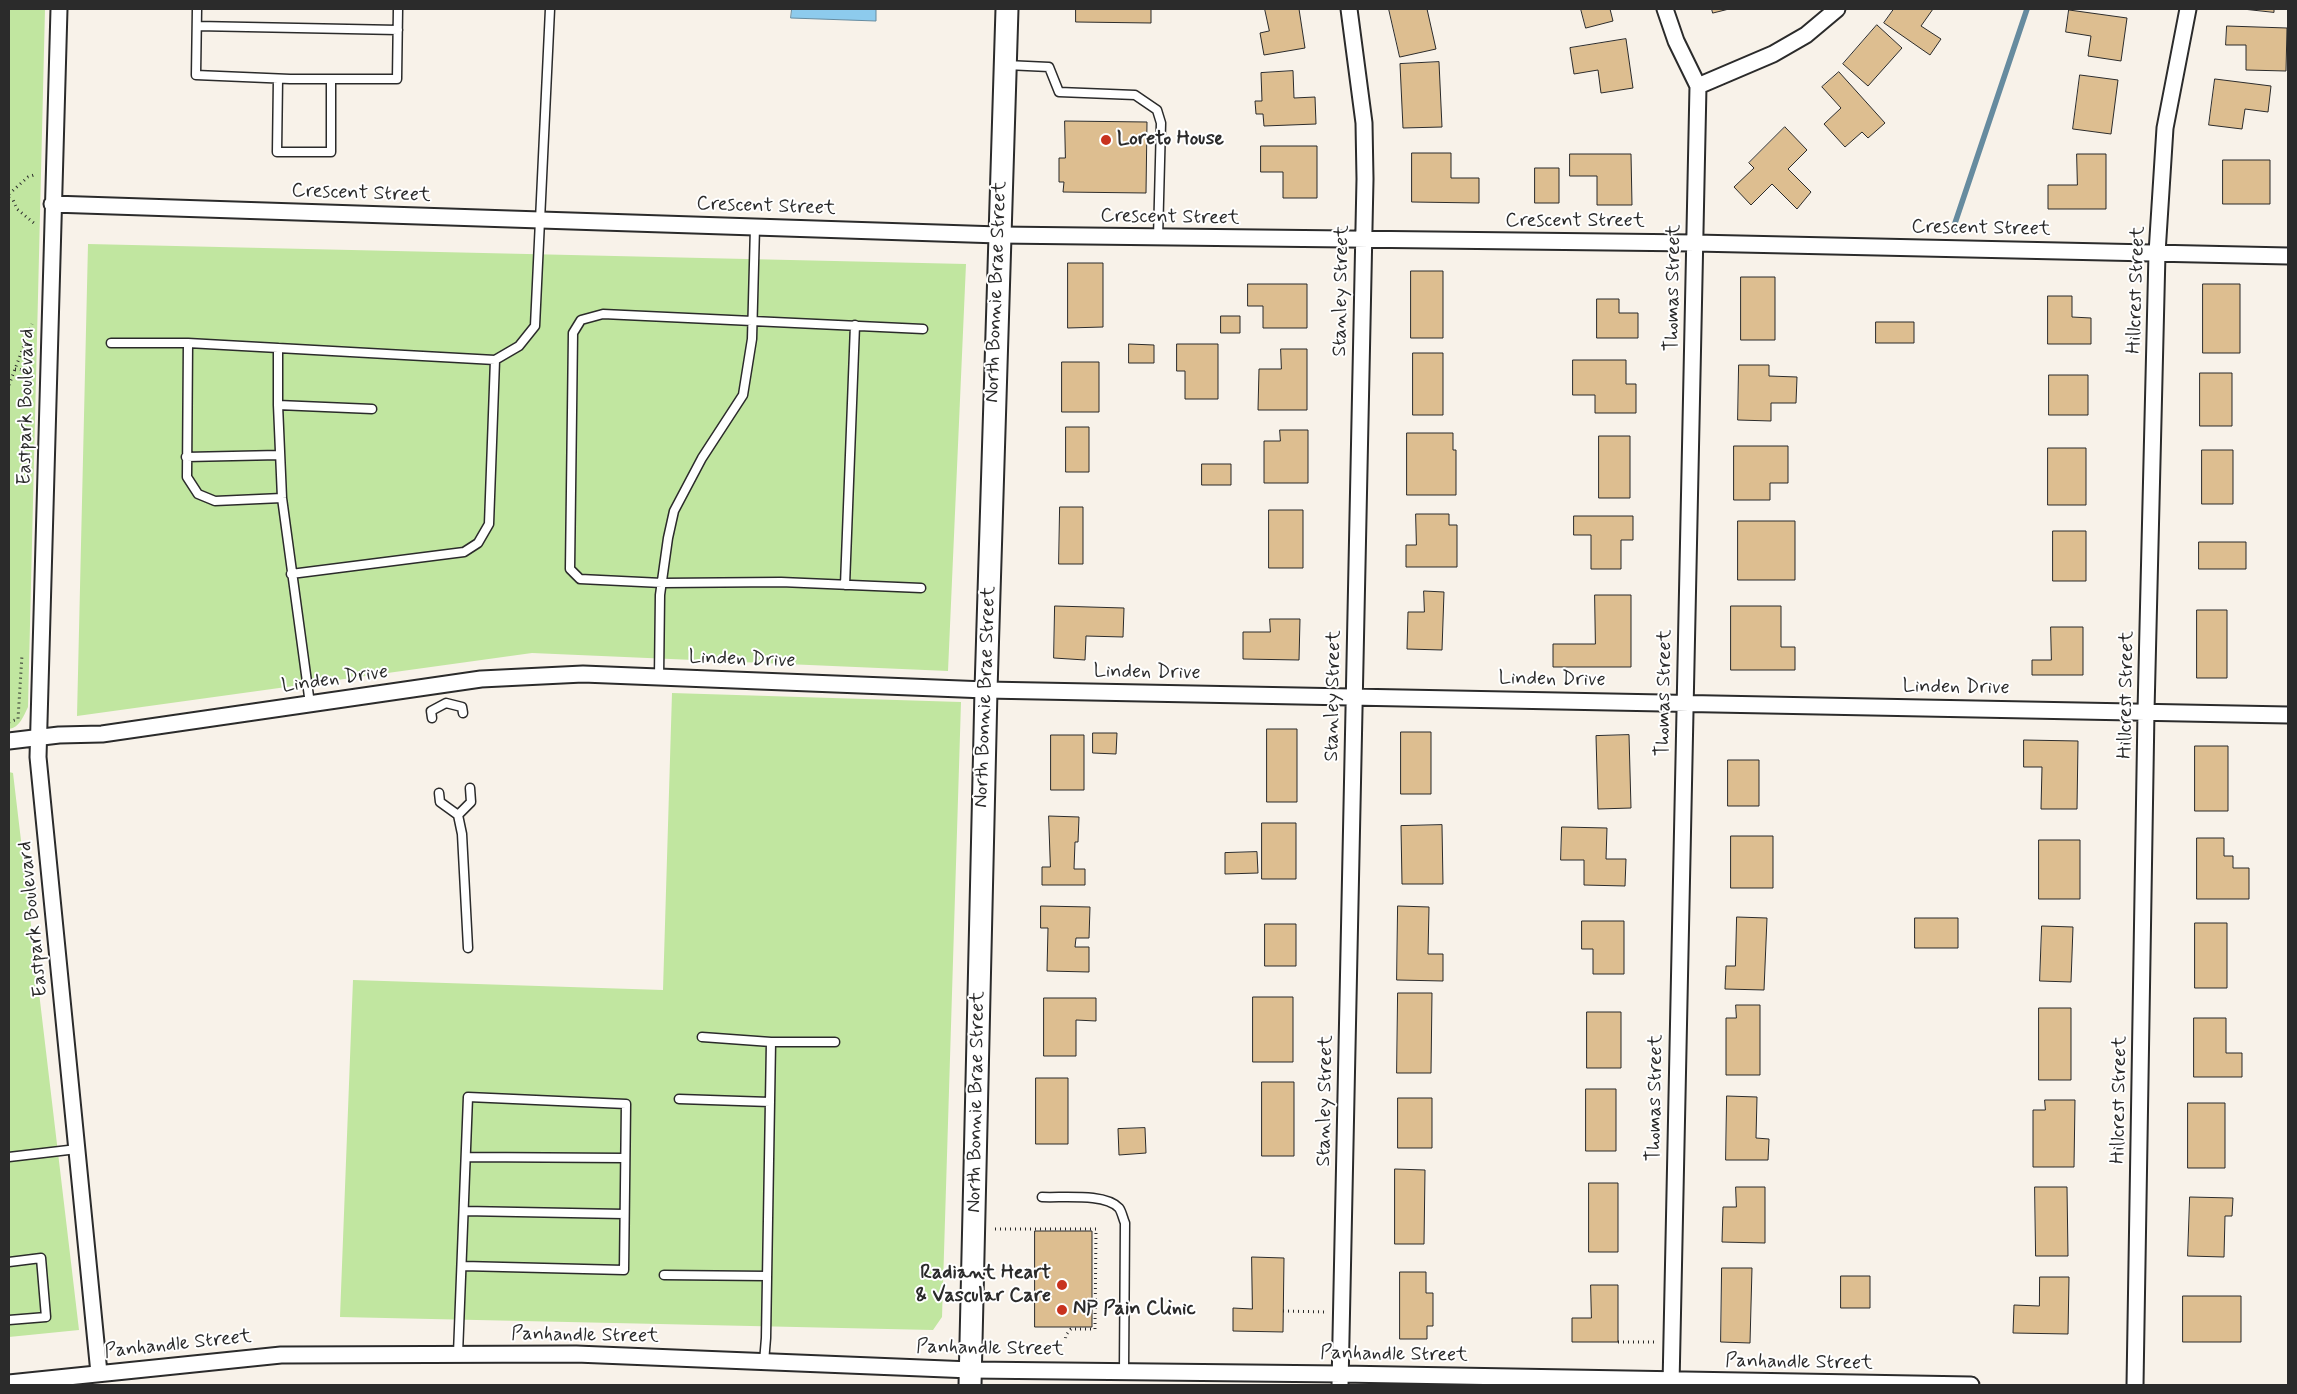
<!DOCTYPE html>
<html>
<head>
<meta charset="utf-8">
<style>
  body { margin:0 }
  #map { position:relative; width:2297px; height:1394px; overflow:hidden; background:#f8f2e9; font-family:Mynerve,sans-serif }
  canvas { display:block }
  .frame { position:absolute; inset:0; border:10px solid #2b2b2b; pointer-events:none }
</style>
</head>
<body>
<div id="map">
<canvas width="2297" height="1394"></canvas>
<div class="frame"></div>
</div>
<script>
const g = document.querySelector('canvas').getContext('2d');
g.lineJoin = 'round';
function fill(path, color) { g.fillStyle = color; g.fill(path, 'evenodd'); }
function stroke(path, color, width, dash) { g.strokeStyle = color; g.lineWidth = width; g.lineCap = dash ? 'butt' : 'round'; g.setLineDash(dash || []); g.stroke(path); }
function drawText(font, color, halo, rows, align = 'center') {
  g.font = font + ' Mynerve,sans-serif'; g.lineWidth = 4; g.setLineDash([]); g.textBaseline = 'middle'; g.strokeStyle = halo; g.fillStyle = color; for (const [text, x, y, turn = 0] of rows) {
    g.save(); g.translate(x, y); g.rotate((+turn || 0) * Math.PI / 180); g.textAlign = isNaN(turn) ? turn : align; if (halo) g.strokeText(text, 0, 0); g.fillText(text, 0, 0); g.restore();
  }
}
fill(new Path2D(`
  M9,9H45L28,707C23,717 20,727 9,729Z
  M88,244L966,264L948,671L532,653L77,716Z
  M672,693L961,702L942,1317L933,1330L340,1317L353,980L663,990Z
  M9,772L13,773L79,1330L9,1337Z`), '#c1e6a0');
const water = new Path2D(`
  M792,9H876V21L791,18Z`);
fill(water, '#8dcbed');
stroke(water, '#668b9f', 1);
stroke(new Path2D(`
  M1953,229L2027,9`), '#668b9f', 5.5);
const building = new Path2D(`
  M1076,9H1151V23L1076,22Z
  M1265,9H1299L1305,48L1264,55L1260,33L1269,31Z
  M1389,9H1427L1436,49L1400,57Z
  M1581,9H1610L1613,21L1586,28Z
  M1712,9H1729L1713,13Z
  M1894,9H1933L1921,26L1941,39L1930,55L1884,23Z
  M2243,9H2274V12Z
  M2069,10L2127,18L2121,61L2088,56L2091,36L2066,32Z
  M1877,25L1902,48L1868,86L1843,64Z
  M2227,26L2287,28L2286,71L2246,70V45H2226Z
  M1626,39L1633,88L1601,93L1598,70L1574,74L1570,48Z
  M1439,62L1442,127L1403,128L1400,64Z
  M1293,71L1294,98L1315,97L1316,124L1264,126L1263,114H1256L1255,101H1262L1261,73Z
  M1839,72L1885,123L1868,138L1862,132L1845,147L1824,124L1841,108L1822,87Z
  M2080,75L2118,80L2111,134L2073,129Z
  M2215,79L2271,86L2268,112L2245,109L2242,129L2209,125Z
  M1065,121L1147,122L1146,193L1063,192L1064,182H1059V158H1065Z
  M1785,127L1807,150L1788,169L1811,192L1797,209L1772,184L1751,205L1734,187L1754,168L1749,163Z
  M1261,146H1317V198H1283V172H1261Z
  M1412,153H1451V178H1479V203L1412,202Z
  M1570,154H1631L1632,205H1597V176H1570Z
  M2077,154H2106V209H2048V185H2077Z
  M2223,160H2270V204H2223Z
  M1535,168H1559V203H1535Z
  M1068,263H1103V327L1068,328Z
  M1411,271H1443V338H1411Z
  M1741,277H1775V340H1741Z
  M1248,284H1307V328H1263V306H1248Z
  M2203,284H2240V353H2203Z
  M2048,296H2072V317L2091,318V344H2048Z
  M1597,299H1619V313H1638V338H1597Z
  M1221,316H1240V333H1221Z
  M1876,322H1914V343H1876Z
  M1129,344L1154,345V363H1129Z
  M1177,344H1218V399H1185V371H1177Z
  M1281,349H1307V410H1258L1259,369H1281Z
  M1413,353H1443V415H1413Z
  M1573,360H1626V384H1636V413H1595V395H1573Z
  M1062,362H1099V412H1062Z
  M1739,365H1769V376L1797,377L1796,403H1771V421L1738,420Z
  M2200,373H2232V426H2200Z
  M2049,375H2088V415H2049Z
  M1066,427H1089V472H1066Z
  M1280,430H1308V483H1264V441H1280Z
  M1407,433H1453V450H1456V495H1407Z
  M1599,436H1630V498H1599Z
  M1734,446H1788V483H1770V500H1734Z
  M2048,448H2086V505H2048Z
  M2202,450H2233V504H2202Z
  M1202,464H1231V485H1202Z
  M1060,507H1083V564H1059Z
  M1269,510H1303V568H1269Z
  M1416,514H1449V525H1457V567H1406V545H1416Z
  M1574,516H1633V540H1621V569H1591V535H1574Z
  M1738,521H1795V580H1738Z
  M2053,531H2086V581H2053Z
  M2199,542H2246V569H2199Z
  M1424,591L1444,592L1442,650L1407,649L1408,612H1424Z
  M1595,595H1631V667H1553V644H1595Z
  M1055,606L1124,608L1123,637L1086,636L1085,660L1054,658Z
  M1731,606H1781V647H1795V670H1731Z
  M2197,610H2227V678H2197Z
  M1270,619H1300L1299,660L1243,659V632H1270Z
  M2051,627H2083V675H2032V660H2051Z
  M1267,729H1297V802H1267Z
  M1401,732H1431V794H1401Z
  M1093,733H1117L1116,754L1093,753Z
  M1051,735H1084V790H1051Z
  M1629,735L1631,808L1598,809L1596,736Z
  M2024,740L2078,741L2077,809H2041L2042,767H2024Z
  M2195,746H2228V811H2195Z
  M1728,760H1759V806H1728Z
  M1049,816L1079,817L1078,842H1075L1074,869H1085V885H1042V867H1050Z
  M1262,823H1296V879H1262Z
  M1442,825L1443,884H1402L1401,826Z
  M1562,827L1607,828L1606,859H1626L1625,886L1584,885V860H1561Z
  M1731,836H1773V888H1731Z
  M2197,838H2224V856H2233V868H2249V899H2197Z
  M2039,840H2080V899H2039Z
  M1257,852L1258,873L1225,874V853Z
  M1041,906L1090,907L1089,938H1076L1075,947H1089V972L1047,971L1048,928H1041Z
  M1398,906L1429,907L1428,954H1443V981L1397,980Z
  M1737,917L1767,918L1764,990L1725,989L1726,966H1735Z
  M1915,918H1958V948H1915Z
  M1582,921H1624V974H1593V949H1582Z
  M2195,923H2227V988H2195Z
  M1265,924H1296V966H1265Z
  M2042,926L2073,927L2071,982L2040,981Z
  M1398,993H1432L1431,1073H1397Z
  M1253,997H1293V1062H1253Z
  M1044,998H1096V1021L1076,1020V1056H1044Z
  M1736,1005H1760V1075H1726V1018H1736Z
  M2039,1008H2071V1080H2039Z
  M1587,1012H1621V1068H1587Z
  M2194,1018H2226V1053H2242V1077H2194Z
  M1036,1078H1068V1144H1036Z
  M1262,1082H1294V1156H1262Z
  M1586,1089H1616V1151H1586Z
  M1727,1096L1757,1097L1756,1138L1769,1139L1768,1160H1726Z
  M1398,1098H1432V1148H1398Z
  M2045,1100H2075L2074,1167H2033V1110H2045Z
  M2188,1103H2225V1168H2188Z
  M1145,1128L1146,1153L1119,1155L1118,1129Z
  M1395,1169L1425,1170L1424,1244H1395Z
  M1589,1183H1618V1252H1589Z
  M1736,1187H1765V1243L1722,1242L1723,1207H1736Z
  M2035,1187H2067L2068,1256H2036Z
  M2190,1197L2233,1198L2232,1216H2225L2224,1257L2188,1256Z
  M1035,1231H1092V1327H1035Z
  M1252,1257L1284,1258L1283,1332L1233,1331V1308L1252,1309Z
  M1722,1268H1752L1750,1343L1721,1342Z
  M1400,1272H1426V1293H1433V1326H1427V1339H1400Z
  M1841,1276H1870V1308H1841Z
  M2040,1277H2069L2068,1334L2013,1333L2014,1305L2039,1306Z
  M1591,1285H1618V1342H1572V1318H1591Z
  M2183,1296H2241V1342H2183Z`);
fill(building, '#ddbe90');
stroke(building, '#2b2b2b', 1);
const lane = new Path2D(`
  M197,9L196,75L290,79H397L398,9
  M197,26L398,30
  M1006,65L1049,67L1059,92L1135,95L1157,110L1161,123L1158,238
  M278,79L277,152H331V79
  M111,343H188L278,348V405L282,498L310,704
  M188,343L187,477L198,494L215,501L282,498
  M278,348L495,360
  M278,405L372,409
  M186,457L279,455
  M291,574L464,552L478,543L489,524L495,360L519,346L535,326L550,9
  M845,585L855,325
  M921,588L781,582L662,583L580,579L570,569L573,333L581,320L603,314L923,329
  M659,677L660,595L668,538L674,511L702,458L743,395L752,339L755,227
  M432,718L431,711L446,703L462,707L463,713
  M439,793L440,802L458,815L462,834L468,948
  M458,815L471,802L470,788
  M702,1037L771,1042
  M679,1099L770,1102
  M9,1157L77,1149
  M466,1157L625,1158
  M1042,1197C1063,1198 1105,1193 1119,1208C1122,1212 1123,1219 1125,1223L1124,1371
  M464,1211L624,1214
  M9,1262L41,1258L46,1317L9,1320
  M664,1275L767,1276
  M458,1354L468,1097L626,1104L624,1270L463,1266
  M764,1362L766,1338L771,1042H835`);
const street = new Path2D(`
  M59,9L38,757L99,1373
  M1665,9L1676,41L1698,86L1671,1385
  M1698,86L1773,54L1806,35L1837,9
  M52,204L999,235L1695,243L2288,256
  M9,741L59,735L102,734L481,679L583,674L986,690L2288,715
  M9,1383L281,1355L576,1354L971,1370L1341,1374L1971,1385
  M1340,1385L1365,179L1364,123L1349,9
  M2135,1385L2146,711L2157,253L2165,128L2188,9`);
const secondary = new Path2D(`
  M970,1385L986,690L1007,9`);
stroke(lane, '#2b2b2b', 11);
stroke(street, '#2b2b2b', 19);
stroke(secondary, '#2b2b2b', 25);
stroke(new Path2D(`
  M9,194L28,177L37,174
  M9,198L13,200L17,209L35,224
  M15,369L32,371
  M9,385L32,324
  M9,722L18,719L22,655
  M995,1229H1096L1095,1329H1071L1066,1335L1065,1342
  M1283,1311L1325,1312
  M1618,1342H1655`), '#2b2b2b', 3, [1, 4]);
stroke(lane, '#fff', 8);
stroke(street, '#fff', 15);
stroke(secondary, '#fff', 21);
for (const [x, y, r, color] of [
  [1106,140,6,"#c8321e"],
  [1062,1285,6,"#c8321e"],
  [1062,1310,6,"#c8321e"]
]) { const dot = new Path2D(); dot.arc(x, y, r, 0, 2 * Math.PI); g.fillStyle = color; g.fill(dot); stroke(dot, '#fff', 2); }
drawText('bold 20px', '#2b2b2b', '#fff', [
  ["Loreto House",1117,140],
  ["Radiant Heart",1051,1274,"right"],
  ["& Vascular Care",1051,1297,"right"],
  ["NP Pain Clinic",1073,1310]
], 'left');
drawText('20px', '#2b2b2b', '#fff', [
  ["Crescent Street",361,194,2],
  ["Crescent Street",766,207,2],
  ["Crescent Street",1170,218,1],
  ["Crescent Street",1575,222],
  ["Crescent Street",1981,229,1],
  ["Thomas Street",1674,288,-89],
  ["Hillcrest Street",2137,290,-88],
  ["Stanley Street",1342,291,-89],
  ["North Bonnie Brae Street",997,292,-88],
  ["Eastpark Boulevard",27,407,-89],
  ["Linden Drive",742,660,2],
  ["Linden Drive",1147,673,1],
  ["Linden Drive",335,680,-8],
  ["Linden Drive",1552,680,1],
  ["Linden Drive",1956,688,1],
  ["Thomas Street",1665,693,-89],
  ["Hillcrest Street",2127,695,-89],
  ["Stanley Street",1334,696,-89],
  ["North Bonnie Brae Street",986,697,-88],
  ["Eastpark Boulevard",34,919,-96],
  ["Thomas Street",1656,1098,-89],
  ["Hillcrest Street",2120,1100,-89],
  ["Stanley Street",1326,1101,-89],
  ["North Bonnie Brae Street",977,1102,-89],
  ["Panhandle Street",585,1336,1],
  ["Panhandle Street",178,1345,-6],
  ["Panhandle Street",990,1349,1],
  ["Panhandle Street",1394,1355,1],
  ["Panhandle Street",1799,1363,1]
]);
</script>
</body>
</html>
